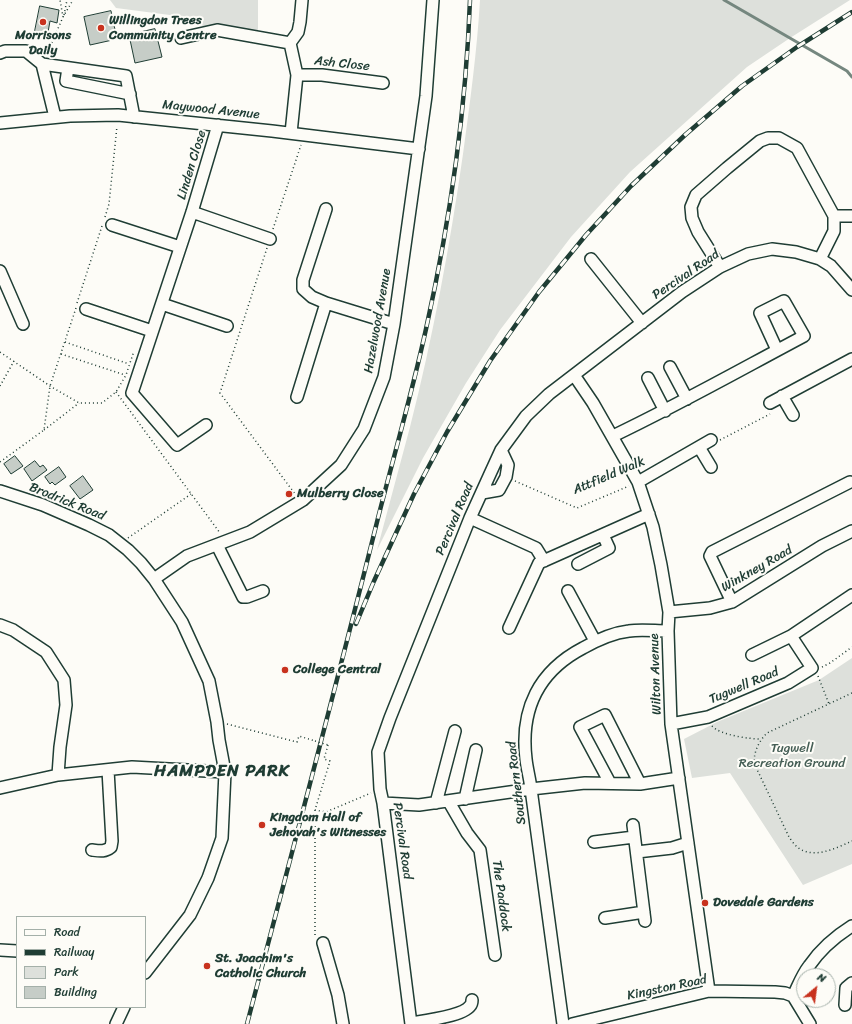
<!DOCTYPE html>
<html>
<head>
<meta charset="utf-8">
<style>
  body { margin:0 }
  #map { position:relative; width:852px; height:1024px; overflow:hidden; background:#fdfcf7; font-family:Sriracha,sans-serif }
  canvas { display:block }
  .legend { position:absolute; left:16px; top:916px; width:130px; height:92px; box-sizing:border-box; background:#fdfcf7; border:1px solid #a4b0a9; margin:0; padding:5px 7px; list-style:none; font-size:12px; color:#1f3d34 }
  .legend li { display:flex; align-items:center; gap:8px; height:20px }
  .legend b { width:20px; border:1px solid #a4b0a9 }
  .north { position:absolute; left:796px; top:968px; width:40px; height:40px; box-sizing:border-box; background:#fdfcf7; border:1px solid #a4b0a9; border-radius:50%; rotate:29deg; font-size:11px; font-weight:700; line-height:16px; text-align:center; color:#1f3d34 }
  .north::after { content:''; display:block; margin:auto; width:14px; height:18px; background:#c8321e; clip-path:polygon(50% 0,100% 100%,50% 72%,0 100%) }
</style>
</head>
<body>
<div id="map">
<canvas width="852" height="1024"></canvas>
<ul class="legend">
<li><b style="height:5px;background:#fdfcf7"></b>Road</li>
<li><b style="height:5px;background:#1f3d34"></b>Railway</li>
<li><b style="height:11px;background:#dde0db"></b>Park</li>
<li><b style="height:11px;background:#c6cdc7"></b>Building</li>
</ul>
<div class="north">N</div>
</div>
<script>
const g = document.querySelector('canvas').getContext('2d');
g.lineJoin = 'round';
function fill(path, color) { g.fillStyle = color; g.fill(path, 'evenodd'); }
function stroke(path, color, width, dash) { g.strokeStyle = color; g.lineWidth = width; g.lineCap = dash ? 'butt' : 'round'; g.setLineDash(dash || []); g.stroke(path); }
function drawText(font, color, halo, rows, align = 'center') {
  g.font = font + ' Sriracha,sans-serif'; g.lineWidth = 4; g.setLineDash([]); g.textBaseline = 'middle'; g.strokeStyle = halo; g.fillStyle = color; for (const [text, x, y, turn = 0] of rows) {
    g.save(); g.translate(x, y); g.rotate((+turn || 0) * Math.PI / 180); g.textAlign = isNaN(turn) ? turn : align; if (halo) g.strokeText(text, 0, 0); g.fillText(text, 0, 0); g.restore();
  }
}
fill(new Path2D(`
  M110,0H258V30L205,27L185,17L116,8Z
  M480,0H850L790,38L747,67L630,172L571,237L500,330L466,383L423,458L377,550C388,509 399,468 410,427C433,337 450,245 463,154C470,103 477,51 480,0Z
  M852,658V864L803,885L730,773L692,778L684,739L717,722L819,680Z`), '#dde0db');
stroke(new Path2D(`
  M724,0L847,71L852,77`), '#75877f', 3);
const building = new Path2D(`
  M40,6L59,10L57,23L50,21L47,38L34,36Z
  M111,11L117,39L90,45L84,17Z
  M155,29L162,57L135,63L129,35Z
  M15,456L23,466L11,474L4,464Z
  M35,461L40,467L43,465L47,470L32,481L24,469Z
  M59,467L66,477L55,485L52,482L50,484L45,477Z
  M83,476L93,490L80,499L70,486Z`);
fill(building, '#c6cdc7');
stroke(building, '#1f3d34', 1);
const minor = new Path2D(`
  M181,38L217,30L290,43
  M0,53L5,51H26L42,64L55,117
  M42,64L126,76L134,117
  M68,68L66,81L130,94
  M297,75L290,43L298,32L300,22L302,0
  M0,123L70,116L118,115L272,131L419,149
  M291,133L297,75H322L383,83
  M192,212L270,239
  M834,216H852
  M112,225L180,247
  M591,259L642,323
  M720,267L698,232L692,218L691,207L696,195L727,168L760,141L768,138H779L797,148L834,216V231L820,259
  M0,271L23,324
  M326,303L394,324
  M162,304L227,326
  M86,309L152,331
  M670,367L687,399
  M574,375L593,403L638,482L653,527L661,565L669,612L668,631L671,724L709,991
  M648,378L665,411
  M782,396L793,415
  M297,397L326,303L312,297L303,289V280L326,209
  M770,403L852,359
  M206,425L177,445L132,393L192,212L218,125
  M613,436C678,405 740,370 804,336L784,301L760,313L777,350
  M699,447L711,467
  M638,482L711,440
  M0,491L43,505L89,525L109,535L128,550L141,563L154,579L182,622L209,681L217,722L219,740L225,772L222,838L208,878L190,915L145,973
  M482,493L499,490L506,477L508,465L501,450
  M470,518L536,548L544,561
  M217,545L243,597H247L263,591
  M578,564L609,548L603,535
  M154,579L187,556L250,532L303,500L341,465L364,429L384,377L394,324L426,96L433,0
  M568,591L595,641
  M732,602L710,556L712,552L850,482
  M669,612L710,608L732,602L822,546L852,531
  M0,625L13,630L46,652L64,680L66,705L60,747L58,775
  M509,628L539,563L649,514
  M752,655L791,636
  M671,724L708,717L788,683L812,668L791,636L852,595
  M610,783L580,727L605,715L640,784
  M0,788L58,775L132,767L225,772
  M465,799L476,750
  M449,802L467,833L480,850L495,955
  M383,803L419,805L531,789L585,783L640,784L679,778
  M436,803L455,731
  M633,825L645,921
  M594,842L634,837
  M92,850C100,851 105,852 111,847L112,841L108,770
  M637,852L672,848L688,843
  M605,918L644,912
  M323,943L338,995L343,1024
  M0,950L17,951
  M793,996C798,986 802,975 809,966C820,950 836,936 852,926
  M793,996L810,1024
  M845,1005L846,988L852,983
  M411,1023C423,1021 463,1016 470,1006C472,1004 472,1002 472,1000
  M116,1024L124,1007
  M411,1024L383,803L380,789L378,752L390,718L470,518L490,474L501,450L526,416L549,394L682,292L720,267L748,254L772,249L796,252L820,259L831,266L852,290
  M563,1024L531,789C530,779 527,769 526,759C520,709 539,671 583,648C597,640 612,633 629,631C641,629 655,631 668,631
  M572,1024L709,991L775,992L785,993L793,996`);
stroke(minor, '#1f3d34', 14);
stroke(new Path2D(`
  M64,15L67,0
  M63,17L73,0
  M47,54L63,17L60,0
  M105,217L109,204L117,126
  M273,229L301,145
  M267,248L220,393L295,494
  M77,303L102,226
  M65,342L129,364
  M0,352L50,386L79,403H102L116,392L126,375L134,351
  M61,354L125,375
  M0,386L14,361
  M116,392L220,533
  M44,430L79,403
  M720,440L770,414
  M0,462L44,430L50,386L76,308
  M515,481L577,508L629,486
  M128,538L191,494
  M822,667L830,663L852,647
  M818,676L829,704
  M852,693L767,733C759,741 754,751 754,763L789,837C791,840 794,844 797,847C814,860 836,848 852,841
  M227,724L297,742L299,736L315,741
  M712,726C720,735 749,739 761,739
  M328,745L324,759L330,761L315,810L326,812L371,793
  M315,810V936`), '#1f3d34', 1.5, [1, 3]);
stroke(minor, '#fdfcf7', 11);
const rail = new Path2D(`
  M356,624L374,581L414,494L447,432L490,361L539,292L586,235L631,186L685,135L742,86L797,47L852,12
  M247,1024C291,856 336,687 378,518C394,455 412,393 426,329C450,221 466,110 470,0`);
stroke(rail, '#1f3d34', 4.5);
stroke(rail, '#fdfcf7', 3, [9]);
stroke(new Path2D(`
  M315,741L328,745`), '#1f3d34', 1.5, [1, 3]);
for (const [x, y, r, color] of [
  [43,22,4,"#c8321e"],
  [101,28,4,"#c8321e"],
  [289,494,4,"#c8321e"],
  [285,670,4,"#c8321e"],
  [262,825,4,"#c8321e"],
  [705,903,4,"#c8321e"],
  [207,966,4,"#c8321e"]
]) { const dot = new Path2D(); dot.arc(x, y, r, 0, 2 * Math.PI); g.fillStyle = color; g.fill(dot); stroke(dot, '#fdfcf7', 1.5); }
drawText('bold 13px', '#1f3d34', '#fdfcf7', [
  ["Willingdon Trees",109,21],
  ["Community Centre",109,36],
  ["Morrisons",43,36,"center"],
  ["Daily",43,51,"center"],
  ["Mulberry Close",297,494],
  ["College Central",293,670],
  ["Kingdom Hall of",270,818],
  ["Jehovah's Witnesses",270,833],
  ["Dovedale Gardens",713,903],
  ["St. Joachim's",215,959],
  ["Catholic Church",215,974]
], 'left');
drawText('13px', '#1f3d34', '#fdfcf7', [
  ["Ash Close",342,64,6],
  ["Maywood Avenue",211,110,6],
  ["Linden Close",192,165,-73],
  ["Percival Road",686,275,-34],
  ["Hazelwood Avenue",378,321,-80],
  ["Attfield Walk",609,476,-23],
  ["Brodrick Road",67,502,22],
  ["Percival Road",455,519,-67],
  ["Winkney Road",757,569,-30],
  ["Wilton Avenue",656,674,-92],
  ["Tugwell Road",744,686,-23],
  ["Southern Road",517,783,-97],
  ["Percival Road",402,841,82],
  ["The Paddock",501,896,82],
  ["Kingston Road",667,988,-12]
]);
drawText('13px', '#455e55', '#fdfcf7', [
  ["Tugwell",792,749],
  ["Recreation Ground",792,764]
]);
g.letterSpacing = '1px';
drawText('bold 17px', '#1f3d34', '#fdfcf7', [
  ["HAMPDEN PARK",222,772]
]);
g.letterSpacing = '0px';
</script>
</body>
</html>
